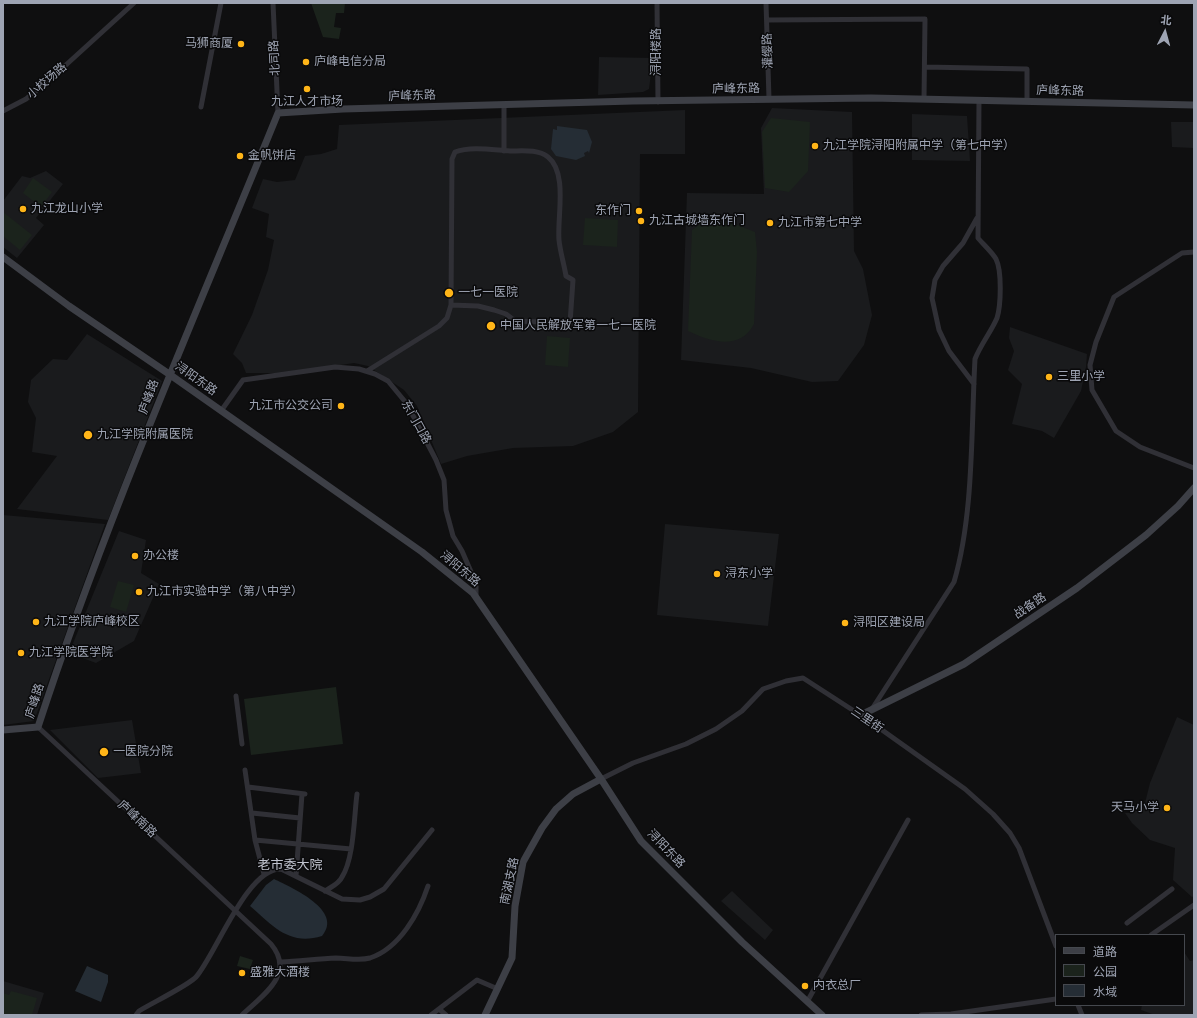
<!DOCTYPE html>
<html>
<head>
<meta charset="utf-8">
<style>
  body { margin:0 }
  #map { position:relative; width:1197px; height:1018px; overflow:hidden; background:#0f0f10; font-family:"PT Sans","Noto Sans SC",sans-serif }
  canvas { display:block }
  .frame { position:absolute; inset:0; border:4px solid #9ea4b3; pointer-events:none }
  .legend { position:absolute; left:1055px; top:934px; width:130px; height:72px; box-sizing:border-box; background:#0a0a0b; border:1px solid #45484e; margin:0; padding:5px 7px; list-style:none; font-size:12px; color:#9ea4b3 }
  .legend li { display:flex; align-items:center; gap:8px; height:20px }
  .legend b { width:20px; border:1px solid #45484e }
  .north { position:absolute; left:1145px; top:12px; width:40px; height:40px; -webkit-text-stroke:3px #0a0a0b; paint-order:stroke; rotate:6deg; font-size:11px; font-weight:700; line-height:16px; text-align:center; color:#9ea4b3 }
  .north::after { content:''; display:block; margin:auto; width:14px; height:18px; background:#9ea4b3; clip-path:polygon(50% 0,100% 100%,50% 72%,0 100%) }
</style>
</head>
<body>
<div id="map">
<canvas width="1197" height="1018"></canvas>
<div class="frame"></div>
<ul class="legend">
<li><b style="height:5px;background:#3d3f46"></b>道路</li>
<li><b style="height:11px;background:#1b231c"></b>公园</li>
<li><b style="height:11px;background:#252d35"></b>水域</li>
</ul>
<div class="north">北</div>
</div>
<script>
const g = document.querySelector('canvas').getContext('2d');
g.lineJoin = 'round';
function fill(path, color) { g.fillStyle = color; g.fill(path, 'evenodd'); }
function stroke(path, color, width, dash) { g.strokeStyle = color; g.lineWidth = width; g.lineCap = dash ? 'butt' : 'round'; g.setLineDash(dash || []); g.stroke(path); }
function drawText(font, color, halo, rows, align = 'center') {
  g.font = font + ' "PT Sans","Noto Sans SC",sans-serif'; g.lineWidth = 3; g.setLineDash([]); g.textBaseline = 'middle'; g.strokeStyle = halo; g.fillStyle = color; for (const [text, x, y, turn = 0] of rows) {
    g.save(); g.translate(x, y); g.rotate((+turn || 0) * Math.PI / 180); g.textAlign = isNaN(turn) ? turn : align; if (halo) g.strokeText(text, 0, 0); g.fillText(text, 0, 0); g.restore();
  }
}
fill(new Path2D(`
  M599,57L653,58L649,89L643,92L598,95Z
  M772,108L852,112L854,251L863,269L872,315L864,345L838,381L812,382L751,368L681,360L687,193L764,194L761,128Z
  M685,110V154H640L638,412L613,432L573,446L513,448L467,456L441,464L417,406L404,390L368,366L354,363L288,373H246L242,363L233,354L252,315L268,270L274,240L266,237L269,214L252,208L263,179L277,182L295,180L305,156L321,154L337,149L339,125Z
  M912,114L967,116L970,161L912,160Z
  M1171,122H1194V148L1172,147Z
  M46,171L63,184L36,218L44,225L17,258L3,247V201L22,176L30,178Z
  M1010,327L1087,354L1086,367L1081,391L1054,438L1042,431L1012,424L1022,384L1008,370L1014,351L1009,338Z
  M87,334L162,381L108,520L17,509L57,456L32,452L36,418L28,402L31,380L53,359L67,360Z
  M3,515L105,524L34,721L3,725Z
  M665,524L779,534L768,626L657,615Z
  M119,531L146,540L141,573L159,584L134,641L96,663L69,653Z
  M1177,717L1194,725V896L1192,897L1173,880L1175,848L1150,840L1132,823L1125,813H1133L1145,803L1150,783Z
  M132,720L141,773L98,778L50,730Z
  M732,891L773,930L765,940L721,901Z
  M1184,952L1190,961L1194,960V1015H1155L1141,1010L1142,1005H1184Z
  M3,981L44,993L37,1015H3Z`), '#1a1b1d');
fill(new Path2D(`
  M311,3H345L344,13H336L334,27L341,28L339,39L323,37Z
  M771,118L810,122L808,171L789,192L765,188L762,132Z
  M33,178L52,192L41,207L23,193Z
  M3,212L32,235L20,250L3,236Z
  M585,218L618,220L617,247L583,245Z
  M727,221L755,232L757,252L754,324C740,351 711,342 688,331L692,230L701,224Z
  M547,336L570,338L568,367L545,365Z
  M118,581L134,585L126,612L110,607Z
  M336,687L343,744L251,755L244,699Z
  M240,956L253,960L250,969L237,966Z
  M11,991L37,998L32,1015H3V993L9,995Z`), '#1b231c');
fill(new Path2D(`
  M557,126L587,130L592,142L589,153L588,151L584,153L585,156L576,160L556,156L551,149L553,129L557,130Z
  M274,879C293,888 344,911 322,936C289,946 273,926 250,906L266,885Z
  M87,966L108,975V982L101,1002L75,991Z`), '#252d35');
stroke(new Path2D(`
  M273,3L278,113
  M657,3L658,102
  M766,3L769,99
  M767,20L925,19L924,99
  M925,67L1027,69V101
  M201,107L221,3
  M3,111L26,99L45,84L134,3
  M504,151V105
  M1194,252L1182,253L1114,297L1096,342L1090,365L1092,390L1116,431L1140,447L1194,468
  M367,371L439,326L447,318L451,305L452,159L455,152C471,146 493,150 510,151C522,151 538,149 548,157C568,173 557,217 559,240C560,251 564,264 566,276L573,280L570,323L515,321L506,314L494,310L478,306L451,305
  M974,384L949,351L939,330L932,298L935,280L943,266L963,243L977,218
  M221,411L243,380L335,367L359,369L375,374L388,381L407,404L436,460L444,480L446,510L453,536L462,551L472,574L476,585V597
  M236,696L242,744
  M872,709L954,582C974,514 971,430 975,359C981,344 991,332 997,318C1001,305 1002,271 996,259C992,252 983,244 978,238L979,100
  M38,727L271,944C296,974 263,995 242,1015
  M245,770L255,840L264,874
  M601,779L633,763L686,744L716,729L742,711L763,689L786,681L803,678L868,720L965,789L993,814L1010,833L1019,848L1056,946
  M248,787L305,794
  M252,813L300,818
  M255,840L351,849
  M296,876L302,794
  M325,891C331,887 339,884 342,877C354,859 354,816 357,794
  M1127,923L1172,889
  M1151,935L1194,905
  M281,962C299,961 318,959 336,958C347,958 359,961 370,958C400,948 419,913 428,886
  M807,1002L908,820
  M1078,1005L1082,1015
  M439,1009L446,1015
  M136,1015L139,1011C150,1004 189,985 196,977C216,954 247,868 281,869L342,899L360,900L370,897L384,889L432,830
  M431,1015L477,980L498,989
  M921,1015L951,1014L1056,999`), '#303036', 5);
stroke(new Path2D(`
  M3,257L69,306L169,374L422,552L473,593L601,779L641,841L742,942L822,1015
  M861,715L964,664L1077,588L1146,535L1178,506L1194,488
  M3,730L38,727C106,518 195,317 278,113L343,109L633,101L871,98L1194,105
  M485,1015L512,958L515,906L523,862L542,828L556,809L573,794L601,779`), '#3d3f46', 7);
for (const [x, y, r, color] of [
  [241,44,4,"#ffb518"],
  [306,62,4,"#ffb518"],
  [307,89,4,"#ffb518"],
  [815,146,4,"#ffb518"],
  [240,156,4,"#ffb518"],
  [23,209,4,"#ffb518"],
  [639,211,4,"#ffb518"],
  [641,221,4,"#ffb518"],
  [770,223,4,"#ffb518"],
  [449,293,5,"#ffb518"],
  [491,326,5,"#ffb518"],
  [1049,377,4,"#ffb518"],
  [341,406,4,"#ffb518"],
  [88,435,5,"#ffb518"],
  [135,556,4,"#ffb518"],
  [717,574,4,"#ffb518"],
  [139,592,4,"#ffb518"],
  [36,622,4,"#ffb518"],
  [845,623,4,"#ffb518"],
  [21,653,4,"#ffb518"],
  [104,752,5,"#ffb518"],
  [1167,808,4,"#ffb518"],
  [242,973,4,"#ffb518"],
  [805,986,4,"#ffb518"]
]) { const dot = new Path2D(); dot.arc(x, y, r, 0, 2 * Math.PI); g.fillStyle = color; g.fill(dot); stroke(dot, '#0a0a0b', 1.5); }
drawText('12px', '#9ea4b3', '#0a0a0b', [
  ["马狮商厦",233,44,"right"],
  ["庐峰电信分局",314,62],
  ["九江人才市场",307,102,"center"],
  ["九江学院浔阳附属中学（第七中学）",823,146],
  ["金帆饼店",248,156],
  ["九江龙山小学",31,209],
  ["东作门",631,211,"right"],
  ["九江古城墙东作门",649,221],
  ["九江市第七中学",778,223],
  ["一七一医院",458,293],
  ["中国人民解放军第一七一医院",500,326],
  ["三里小学",1057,377],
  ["九江市公交公司",333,406,"right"],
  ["九江学院附属医院",97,435],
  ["办公楼",143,556],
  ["浔东小学",725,574],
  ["九江市实验中学（第八中学）",147,592],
  ["九江学院庐峰校区",44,622],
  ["浔阳区建设局",853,623],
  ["九江学院医学院",29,653],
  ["一医院分院",113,752],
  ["天马小学",1159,808,"right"],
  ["盛雅大酒楼",250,973],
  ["内衣总厂",813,986]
], 'left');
drawText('12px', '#9ea4b3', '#0a0a0b', [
  ["灌缨路",768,51,-92],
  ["浔阳楼路",657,52,-90],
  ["北司路",275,58,-93],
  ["小校场路",47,81,-41],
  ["庐峰东路",736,89,-1],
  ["庐峰东路",1060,91,1],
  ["庐峰东路",412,96,-2],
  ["浔阳东路",196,379,35],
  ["庐峰路",149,397,-70],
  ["东门口路",416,422,61],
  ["浔阳东路",460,569,40],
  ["战备路",1030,606,-34],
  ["庐峰路",35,701,-72],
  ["三里街",867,720,34],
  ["庐峰南路",137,819,43],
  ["浔阳东路",666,849,46],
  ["南湖支路",510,881,-78]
]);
drawText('13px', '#c0c3ce', '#0a0a0b', [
  ["老市委大院",290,865]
]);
</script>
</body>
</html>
